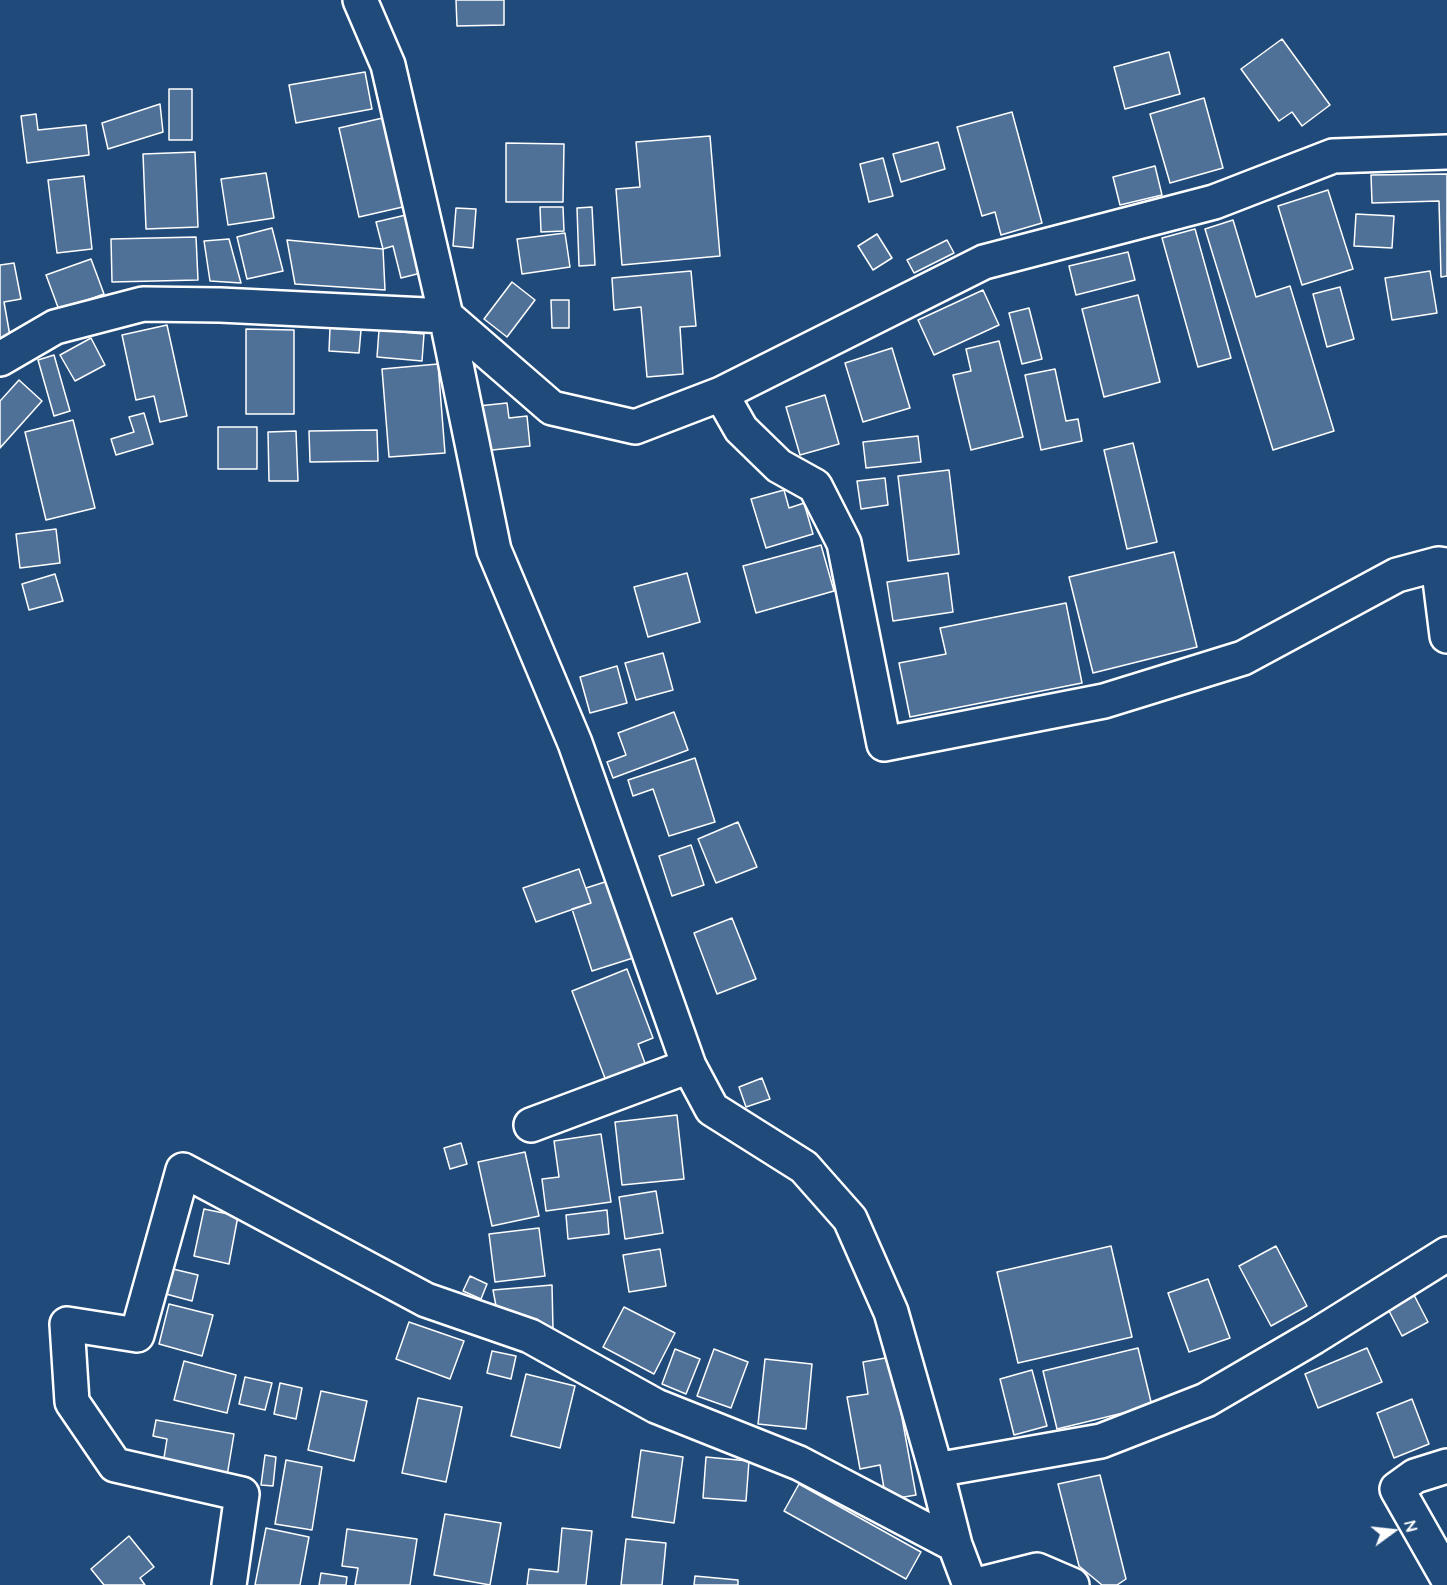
<!DOCTYPE html>
<html>
<head>
<meta charset="utf-8">
<style>
  body { margin:0 }
  #map { position:relative; width:1447px; height:1585px; overflow:hidden; background:#1f4a7a; font-family:"Architects Daughter",sans-serif }
  canvas { display:block }
  .north { position:absolute; left:1363px; top:1501px; width:60px; height:60px; -webkit-text-stroke:4px #1f4a7a; paint-order:stroke; rotate:75deg; font-size:16px; font-weight:700; line-height:24px; text-align:center; color:#fff }
  .north::after { content:''; display:block; margin:auto; width:21px; height:27px; background:#fff; clip-path:polygon(50% 0,100% 100%,50% 72%,0 100%) }
</style>
</head>
<body>
<div id="map">
<canvas width="1447" height="1585"></canvas>
<div class="north">N</div>
</div>
<script>
const g = document.querySelector('canvas').getContext('2d');
g.lineJoin = 'round';
function fill(path, color) { g.fillStyle = color; g.fill(path, 'evenodd'); }
function stroke(path, color, width, dash) { g.strokeStyle = color; g.lineWidth = width; g.lineCap = dash ? 'butt' : 'round'; g.setLineDash(dash || []); g.stroke(path); }
const building = new Path2D(`
  M456,0H504V25L457,26Z
  M1282,39L1330,105L1302,126L1292,112L1279,121L1241,69Z
  M1169,52L1180,94L1125,109L1114,67Z
  M365,72L372,109L296,123L289,85Z
  M169,89H192V140H169Z
  M1204,98L1223,168L1170,183L1150,114Z
  M160,104L163,132L108,149L102,123Z
  M1012,112L1042,223L1001,235L995,212L982,216L957,127Z
  M36,114L38,130L86,125L89,155L27,163L21,116Z
  M387,117L407,206L359,217L339,128Z
  M710,136L720,256L622,265L616,189L640,187L636,142Z
  M938,142L945,169L901,182L893,154Z
  M506,143L564,144L563,202H506Z
  M195,152L198,227L146,229L143,154Z
  M883,158L893,196L869,202L860,164Z
  M1155,166L1162,195L1120,205L1113,177Z
  M266,173L274,218L228,225L221,179Z
  M1447,174V276L1441,277L1439,201L1372,203L1371,175Z
  M84,176L92,249L57,253L48,180Z
  M1328,190L1353,269L1302,285L1278,206Z
  M540,207H563L564,231L541,232Z
  M592,207L595,265L579,266L577,208Z
  M456,208L476,209L473,248L453,246Z
  M410,214L425,272L401,278L393,246L383,249L376,222Z
  M1356,214L1394,216L1392,248L1354,246Z
  M1233,220L1256,297L1290,286L1334,431L1273,450L1205,229Z
  M272,228L283,271L247,279L237,237Z
  M1195,229L1231,358L1198,367L1162,238Z
  M565,233L570,267L522,274L517,239Z
  M877,234L892,258L873,270L858,246Z
  M196,237L198,280L112,282L111,239Z
  M229,239L241,283L210,281L204,241Z
  M287,240L383,249L385,290L295,284Z
  M947,240L954,253L914,273L907,260Z
  M1128,252L1135,280L1076,295L1069,266Z
  M91,259L104,294L59,310L46,275Z
  M14,263L21,299L4,302L10,336L0,338V265Z
  M691,271L696,326L680,327L683,374L647,377L641,307L614,310L612,278Z
  M1430,271L1437,313L1392,320L1385,278Z
  M512,282L535,300L507,337L484,319Z
  M1340,287L1354,339L1327,347L1313,294Z
  M983,290L999,325L934,355L918,320Z
  M1138,295L1160,382L1104,397L1082,309Z
  M551,300H569V328H552Z
  M1029,308L1042,359L1022,364L1009,313Z
  M167,325L187,416L160,422L154,396L136,400L122,335Z
  M330,328L361,330L359,353L329,351Z
  M246,329L294,330V414H246Z
  M379,330L424,334L422,361L377,357Z
  M91,338L105,365L75,381L60,355Z
  M999,341L1023,437L971,450L953,375L971,371L966,349Z
  M892,348L910,408L863,422L845,363Z
  M54,355L70,411L54,416L38,360Z
  M438,364L445,453L389,457L382,369Z
  M1055,369L1066,421L1078,419L1082,441L1041,450L1025,375Z
  M19,380L42,401L0,448V401Z
  M825,395L839,444L800,455L786,407Z
  M507,403L509,418L527,416L530,446L483,451L478,406Z
  M144,413L153,444L116,455L111,439L134,432L129,417Z
  M73,420L95,508L46,520L25,432Z
  M218,427H257V469H218Z
  M377,430L378,461L310,462L309,431Z
  M296,431L298,481H269L268,432Z
  M918,436L921,462L866,468L863,442Z
  M1133,443L1157,542L1127,549L1104,450Z
  M949,470L959,554L908,561L898,476Z
  M885,478L888,505L861,509L857,481Z
  M784,490L789,508L804,503L813,534L766,548L751,499Z
  M56,529L60,563L20,568L16,534Z
  M821,545L834,591L756,613L743,566Z
  M1174,552L1197,647L1093,673L1069,577Z
  M687,573L700,622L648,637L634,587Z
  M948,573L953,612L893,621L887,582Z
  M55,574L63,601L29,610L22,584Z
  M1066,603L1082,683L910,717L899,663L946,654L940,628Z
  M663,653L673,690L636,700L625,663Z
  M617,666L627,703L590,713L580,677Z
  M674,712L688,750L613,778L607,762L626,755L618,733Z
  M695,758L715,822L669,836L653,789L633,796L628,780Z
  M738,822L757,867L716,883L698,839Z
  M691,845L704,885L672,896L659,856Z
  M579,869L591,903L536,922L523,888Z
  M608,881L633,958L592,971L572,909L591,903L586,888Z
  M732,918L756,979L717,994L694,933Z
  M627,969L653,1038L638,1044L646,1066L606,1081L572,991Z
  M762,1078L770,1099L746,1107L739,1087Z
  M677,1115L684,1179L622,1185L615,1122Z
  M601,1134L611,1202L546,1211L542,1179L559,1177L554,1141Z
  M461,1143L467,1164L450,1169L444,1148Z
  M525,1152L539,1216L492,1226L478,1162Z
  M656,1191L663,1233L625,1239L619,1197Z
  M204,1209L238,1216L229,1264L194,1256Z
  M607,1210L609,1234L568,1239L566,1215Z
  M539,1228L545,1276L495,1282L489,1234Z
  M1111,1246L1132,1337L1018,1363L997,1272Z
  M1276,1246L1307,1306L1271,1326L1239,1266Z
  M660,1249L666,1286L629,1292L623,1255Z
  M173,1269L198,1275L192,1301L166,1294Z
  M470,1276L487,1284L481,1299L463,1291Z
  M1208,1279L1230,1338L1189,1352L1168,1293Z
  M552,1285L553,1329L496,1306L493,1290Z
  M1414,1295L1428,1322L1402,1336L1388,1309Z
  M169,1304L213,1315L202,1356L159,1344Z
  M624,1307L675,1333L654,1374L603,1347Z
  M409,1322L464,1341L450,1379L396,1359Z
  M1138,1348L1152,1406L1057,1429L1043,1371Z
  M1367,1348L1382,1382L1318,1408L1305,1374Z
  M675,1349L700,1359L686,1394L662,1384Z
  M714,1349L748,1362L731,1408L697,1396Z
  M492,1351L516,1356L511,1379L487,1373Z
  M891,1357L916,1495L886,1500L880,1465L860,1469L847,1397L868,1394L863,1362Z
  M765,1359L812,1364L806,1429L758,1424Z
  M184,1361L236,1375L227,1413L174,1400Z
  M1032,1370L1047,1426L1014,1435L1000,1379Z
  M526,1374L575,1386L560,1448L511,1436Z
  M245,1377L272,1383L265,1410L239,1404Z
  M280,1383L302,1388L296,1419L274,1414Z
  M321,1391L367,1401L354,1461L308,1450Z
  M418,1398L462,1407L446,1482L402,1473Z
  M1412,1399L1429,1444L1394,1458L1377,1413Z
  M156,1420L234,1434L227,1476L163,1464L167,1439L153,1436Z
  M641,1450L683,1457L674,1523L632,1517Z
  M265,1455L276,1457L273,1486L261,1485Z
  M706,1457L749,1461L746,1501L703,1498Z
  M286,1460L322,1467L312,1530L275,1524Z
  M1100,1475L1126,1579L1117,1585H1102L1079,1566L1058,1484Z
  M799,1484L921,1552L906,1579L784,1511Z
  M445,1514L501,1523L490,1585L434,1575Z
  M266,1528L309,1537L300,1585H255Z
  M562,1528L592,1531L586,1585H527L529,1569L558,1572Z
  M347,1529L417,1539L410,1585H355L358,1568L342,1566Z
  M129,1536L154,1567L140,1578L145,1585H104L91,1569Z
  M626,1539L666,1543L662,1585H621Z
  M321,1573L347,1577L346,1585H319Z
  M695,1576L738,1580V1585H694Z`);
fill(building, '#507197');
stroke(building, '#fff', 1.5);
const street = new Path2D(`
  M360,0L388,65L446,316L494,550L575,743L689,1066L712,1109L804,1167L850,1219L891,1312L936,1470L955,1545L970,1585
  M0,359L55,327L143,304L220,305L446,316L552,408L635,427L721,394L984,262L1214,202L1333,156L1447,152
  M721,394L741,429L779,466L815,486L844,543L884,744L1104,701L1243,658L1397,575L1438,564L1447,565
  M1438,564L1447,636
  M531,1125L689,1066
  M1447,1466L1415,1476L1397,1489L1447,1577
  M936,1470L1101,1441L1206,1400L1314,1337L1447,1254
  M229,1585L242,1494L115,1465L72,1402L67,1324L137,1335L183,1170L426,1300L530,1336L656,1406L799,1463L955,1545
  M977,1585L1037,1570L1072,1585`);
stroke(street, '#fff', 38);
stroke(street, '#1f4a7a', 33);
</script>
</body>
</html>
